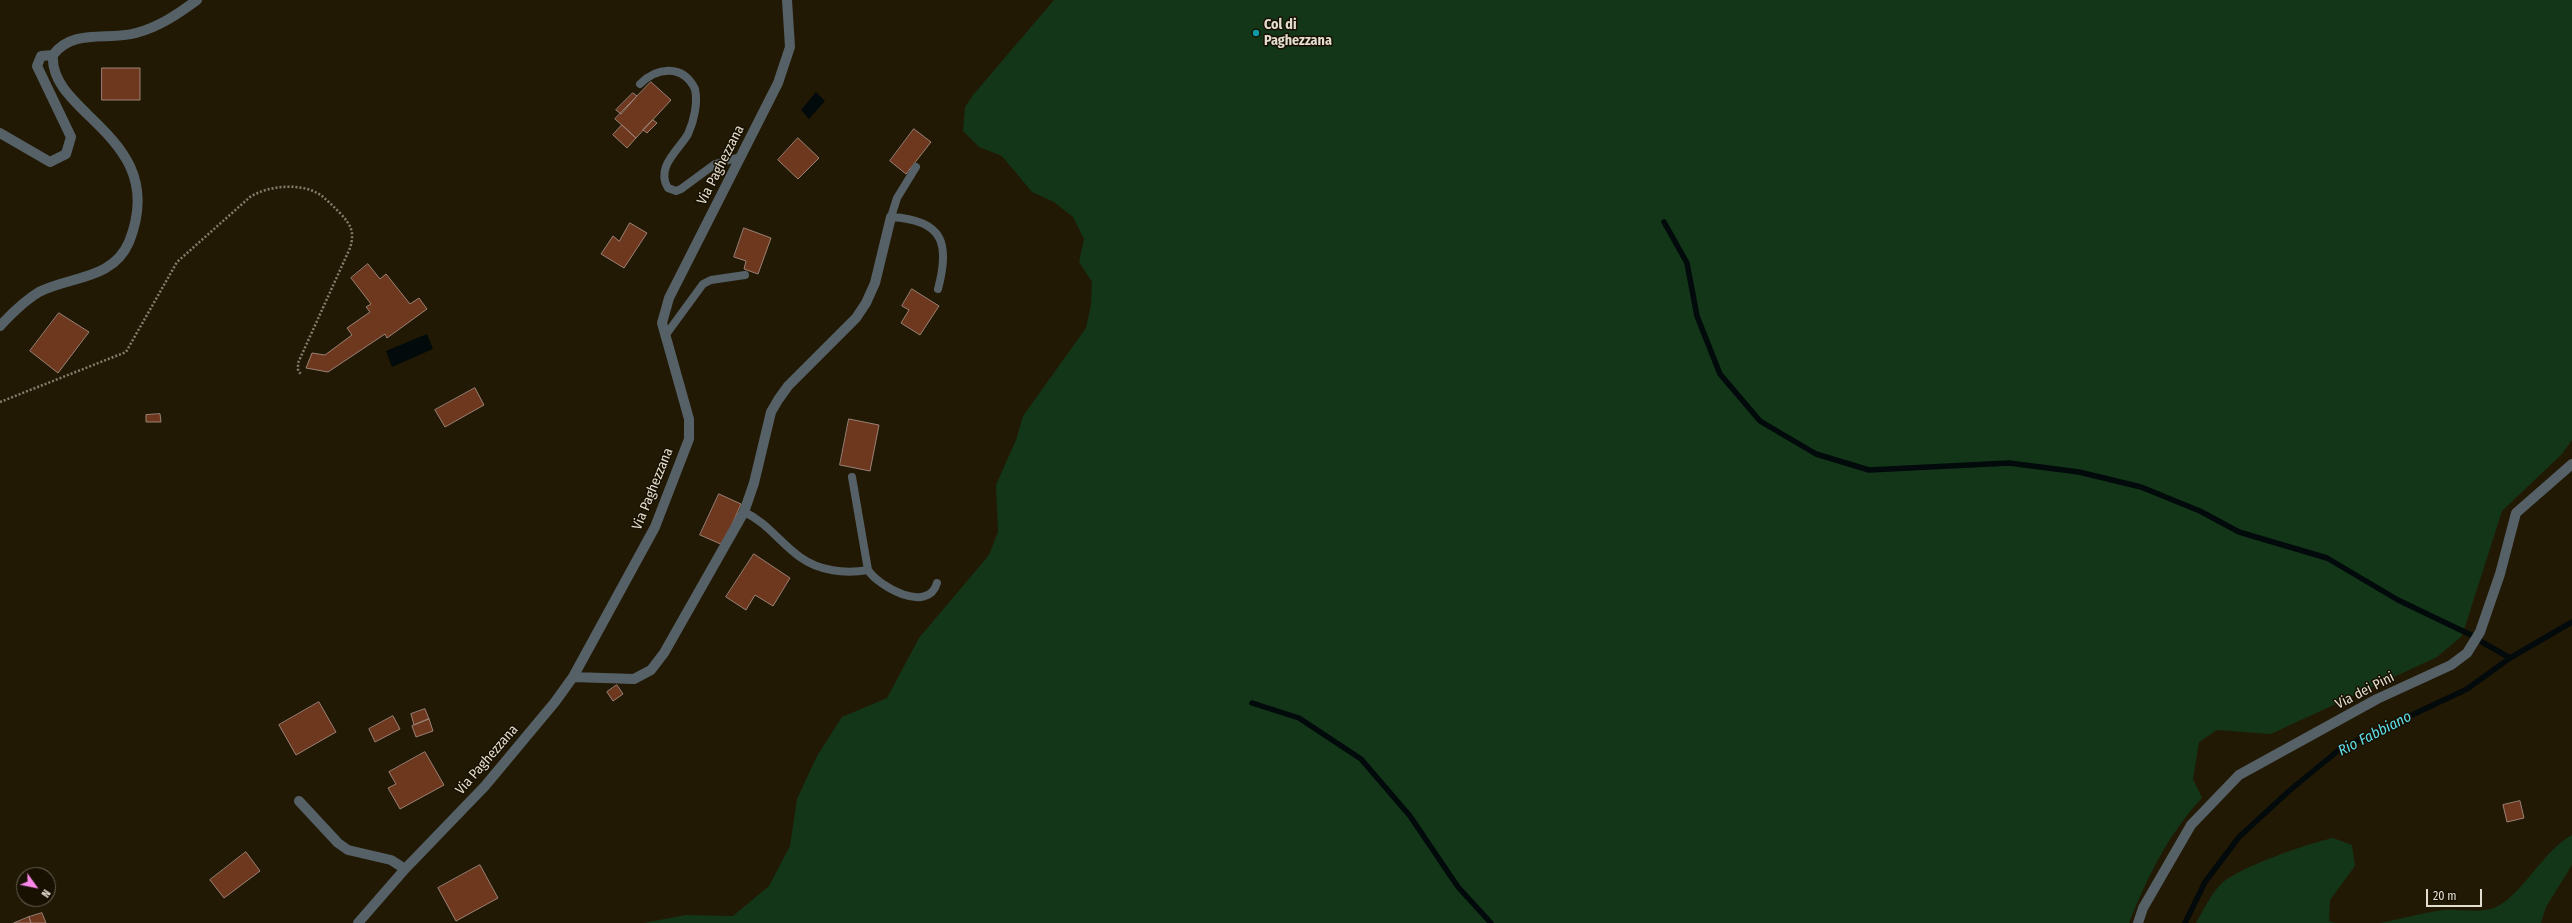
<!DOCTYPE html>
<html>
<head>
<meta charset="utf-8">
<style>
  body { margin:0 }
  #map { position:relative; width:2572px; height:923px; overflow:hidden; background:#221905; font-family:"Fira Sans Condensed",sans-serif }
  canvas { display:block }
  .north { position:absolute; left:16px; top:867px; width:40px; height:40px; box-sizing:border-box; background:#181000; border:1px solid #696253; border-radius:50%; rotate:123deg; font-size:11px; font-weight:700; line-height:16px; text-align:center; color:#e2ddd0 }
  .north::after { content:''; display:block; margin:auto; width:14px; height:18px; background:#fa87e8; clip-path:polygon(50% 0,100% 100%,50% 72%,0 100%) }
  .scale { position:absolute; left:2426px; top:889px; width:56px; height:18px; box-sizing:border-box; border:2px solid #e2ddd0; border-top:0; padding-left:5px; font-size:12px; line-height:14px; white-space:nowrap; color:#e2ddd0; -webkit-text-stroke:3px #181000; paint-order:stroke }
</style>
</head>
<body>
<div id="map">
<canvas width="2572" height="923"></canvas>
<div class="north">N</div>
<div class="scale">20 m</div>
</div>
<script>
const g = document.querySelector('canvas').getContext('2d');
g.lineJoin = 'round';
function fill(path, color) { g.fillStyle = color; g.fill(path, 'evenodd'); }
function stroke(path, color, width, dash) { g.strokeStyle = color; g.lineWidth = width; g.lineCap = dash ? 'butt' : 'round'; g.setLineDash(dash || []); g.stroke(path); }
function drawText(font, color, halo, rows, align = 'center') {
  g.font = font + ' "Fira Sans Condensed",sans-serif'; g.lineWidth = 3; g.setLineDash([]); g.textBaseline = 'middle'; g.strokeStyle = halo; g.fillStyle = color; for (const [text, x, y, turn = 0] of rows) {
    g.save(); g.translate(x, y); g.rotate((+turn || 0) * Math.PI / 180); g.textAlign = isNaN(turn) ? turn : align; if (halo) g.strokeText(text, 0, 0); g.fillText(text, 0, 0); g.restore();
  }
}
fill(new Path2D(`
  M1054,0H2572V440L2562,454L2502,511L2462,636L2437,657L2271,734L2217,730L2199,742L2193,779L2202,798C2168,834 2147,878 2129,923H644L686,915L733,916L769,886L790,846L797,799L817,756L842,717L887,698L919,638L989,555L998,532L996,485L1016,440L1023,416L1086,328L1091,305L1092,282L1079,262L1084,239L1073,217L1054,202L1032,192L1002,156L979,147L963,131L965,107L973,95Z
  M2572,835V865L2546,907L2541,923H2380C2400,919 2422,913 2443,910C2463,908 2486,916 2503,903C2529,884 2545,850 2572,835Z
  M2333,838L2352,845L2355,866L2330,900L2329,921L2335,923H2196C2203,911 2211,894 2221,884C2237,868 2309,843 2333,838Z`), '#133618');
fill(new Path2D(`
  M816,92L825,101L809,119L801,110Z
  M427,334L433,349L392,367L386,351Z`), '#020a0b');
stroke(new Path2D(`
  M1664,222L1687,263L1697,316L1720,374L1760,421L1816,454L1869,470L2009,463L2079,472L2141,487L2200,511L2239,532L2327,558L2398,600L2471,635
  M2482,642L2510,658
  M1252,703L1299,718L1361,759L1410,816L1458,887L1491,923
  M2185,923L2205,882L2239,837L2289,791L2340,749L2467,689L2510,658L2572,622`), '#020a0b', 5.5);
const building = new Path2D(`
  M102,68H140V100H102Z
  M651,82L671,100L636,138L615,119Z
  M633,93L637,96L621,114L616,110Z
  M653,120L657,123L647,133L643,130Z
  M622,125L636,138L627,148L613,135Z
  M914,129L931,142L906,174L890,161Z
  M798,138L819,158L798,179L778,160Z
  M630,223L647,233L624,268L601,254L613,236L619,241Z
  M744,228L771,238L758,274L744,269L746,261L734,257Z
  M368,264L380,279L386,274L410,304L419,298L427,309L387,338L385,334L328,372L306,368L312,353L325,355L352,335L347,328L370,312L366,307L371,304L351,278Z
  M912,289L939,306L920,335L901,323L909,310L902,306Z
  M59,313L89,332L58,373L30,351Z
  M475,388L484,405L445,427L435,410Z
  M160,414L161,422H146V415Z
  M849,419L879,425L870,471L840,465Z
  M719,494L741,504L723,545L700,535Z
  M754,554L790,578L773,606L755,595L746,610L726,597Z
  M617,685L623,694L613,701L607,692Z
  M319,702L336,732L296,755L279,725Z
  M425,709L429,719L414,725L411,714Z
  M393,716L400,729L375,742L369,729Z
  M429,719L433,731L416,737L412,726Z
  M425,752L444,785L400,809L388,788L396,784L389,772Z
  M2520,801L2524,818L2507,822L2503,805Z
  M246,852L260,871L224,898L210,880Z
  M480,865L498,898L456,921L438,888Z
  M42,913L46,923H31L29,917Z
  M29,917L31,923H14Z`);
fill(building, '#6e381f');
stroke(building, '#9b8175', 1);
stroke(new Path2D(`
  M0,402L126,352L177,262L250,197C269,185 303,182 322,196C328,201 334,207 340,213C351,225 355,232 350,248L298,363V371L302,375`), '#847d6d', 2.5, [2, 2]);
stroke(new Path2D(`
  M640,84C657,67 683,64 695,89C698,103 694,121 688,134C679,150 655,167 668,188L676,191L681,189L715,164L740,157
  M916,167L897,198L891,217C944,220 950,244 938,289
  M665,336L703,284L711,280L745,275
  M852,477L868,570C879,587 928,614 937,583
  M744,512C767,522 779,542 800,557C819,571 845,574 868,570`), '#566167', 8);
stroke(new Path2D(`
  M0,133L50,162L66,154L71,137L37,66L41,56L53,55
  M0,326C12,313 24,301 39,292C70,276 113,280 129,242C171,137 48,115 53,55C73,28 108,41 136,33C159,27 178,14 197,0
  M573,677L634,679L651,670L664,653L744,512L754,483L771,412L778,400L788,386L856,318L866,303L875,283L891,217
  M299,801L338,843L348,850L391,860L405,869
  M358,923L405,869L485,786L555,702L573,677L655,527L689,439V419L662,323L669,298L778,83L790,47L787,0
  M2138,923L2143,908L2191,825L2239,775L2377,699L2451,665L2467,653L2480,632L2500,574L2516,513L2572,464`), '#566167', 10);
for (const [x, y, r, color] of [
  [1256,33,4,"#0f9aa8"]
]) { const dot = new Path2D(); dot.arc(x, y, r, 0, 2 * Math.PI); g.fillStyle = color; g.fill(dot); stroke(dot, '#181000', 1.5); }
drawText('bold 14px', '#e2ddd0', '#181000', [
  ["Col di",1264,25],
  ["Paghezzana",1264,41]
], 'left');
drawText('14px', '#e2ddd0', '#181000', [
  ["Via Paghezzana",721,165,-63],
  ["Via Paghezzana",653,489,-68],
  ["Via dei Pini",2365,691,-27],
  ["Via Paghezzana",487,760,-49]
]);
drawText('italic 15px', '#5cdfea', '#181000', [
  ["Rio Fabbiano",2375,734,-27]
]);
</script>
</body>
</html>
